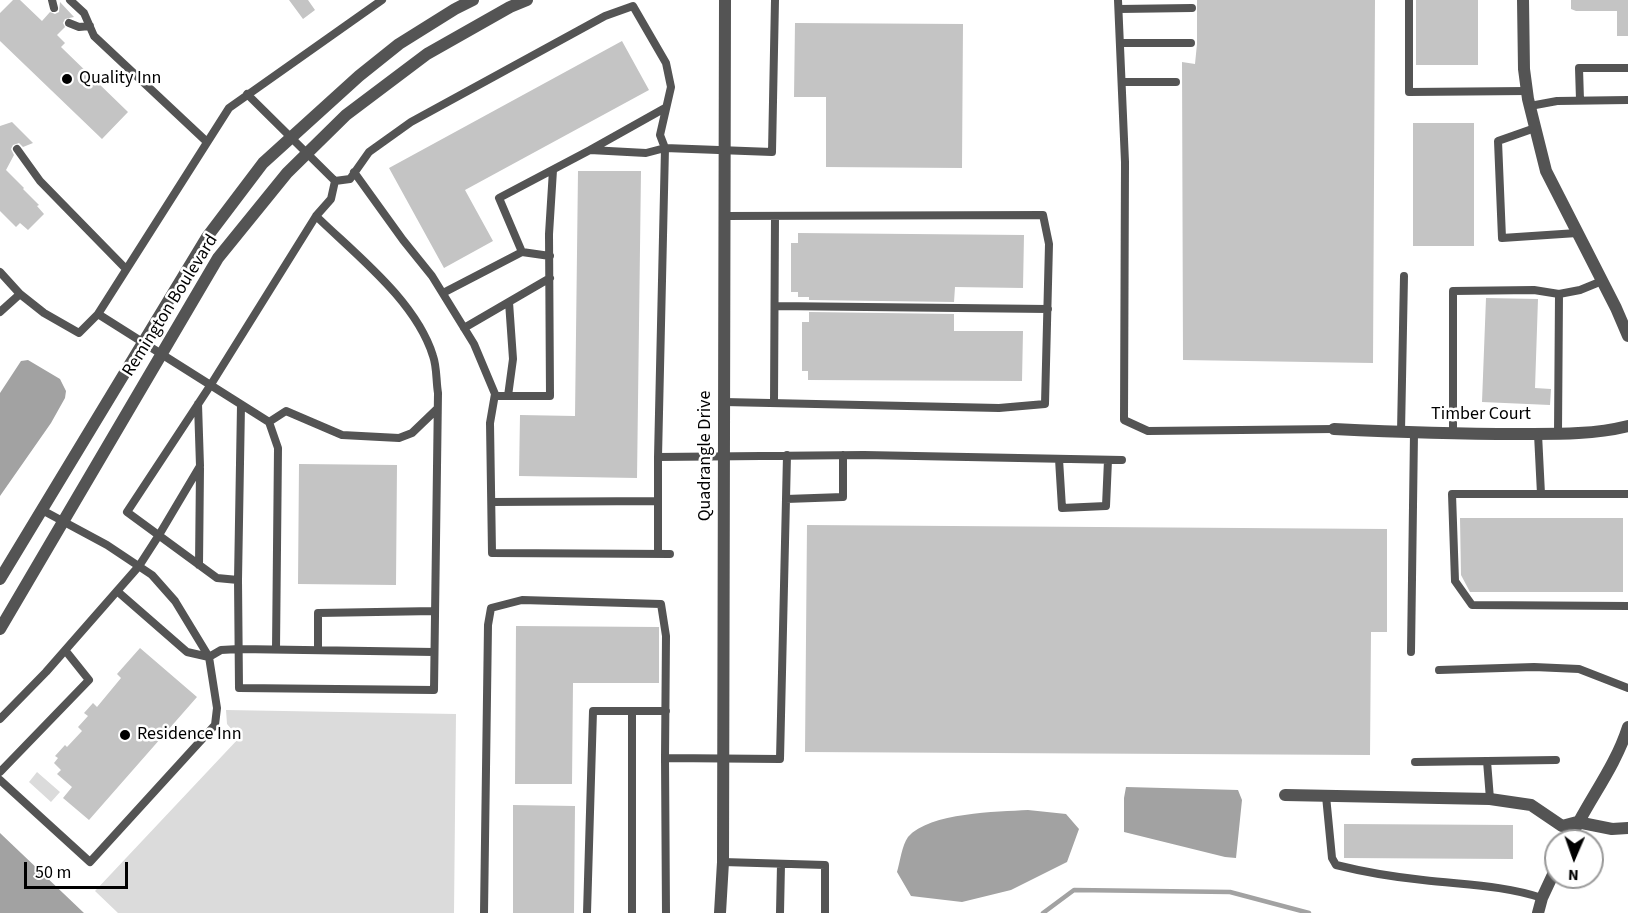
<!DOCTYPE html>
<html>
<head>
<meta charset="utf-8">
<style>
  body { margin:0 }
  #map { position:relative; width:1628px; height:913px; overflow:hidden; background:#fff; font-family:"Source Sans 3",sans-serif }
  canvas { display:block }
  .north { position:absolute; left:1544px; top:829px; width:60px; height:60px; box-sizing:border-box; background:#fff; border:2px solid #999; border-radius:50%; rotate:182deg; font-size:16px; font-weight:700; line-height:24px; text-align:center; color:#000 }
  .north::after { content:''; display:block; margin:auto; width:21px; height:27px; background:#000; clip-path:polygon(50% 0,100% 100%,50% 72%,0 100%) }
  .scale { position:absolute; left:24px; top:862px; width:104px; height:27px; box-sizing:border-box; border:3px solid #000; border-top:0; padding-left:8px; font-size:18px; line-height:21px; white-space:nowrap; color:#000; -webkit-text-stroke:4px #fff; paint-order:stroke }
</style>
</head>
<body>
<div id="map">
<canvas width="1628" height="913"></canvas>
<div class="north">N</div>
<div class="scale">50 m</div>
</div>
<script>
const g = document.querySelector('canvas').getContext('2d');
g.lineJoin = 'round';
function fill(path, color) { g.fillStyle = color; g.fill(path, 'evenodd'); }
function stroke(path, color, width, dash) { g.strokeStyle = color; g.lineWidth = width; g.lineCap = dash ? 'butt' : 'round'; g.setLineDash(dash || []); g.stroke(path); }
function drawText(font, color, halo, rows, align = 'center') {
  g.font = font + ' "Source Sans 3",sans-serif'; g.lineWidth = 5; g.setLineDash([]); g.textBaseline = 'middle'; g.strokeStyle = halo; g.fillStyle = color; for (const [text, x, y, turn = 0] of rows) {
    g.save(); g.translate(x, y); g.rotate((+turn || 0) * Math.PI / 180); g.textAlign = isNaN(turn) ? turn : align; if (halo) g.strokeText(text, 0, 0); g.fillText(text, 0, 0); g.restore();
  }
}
fill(new Path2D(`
  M226,710L456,714L454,913H118L95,891L239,738L227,724Z
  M37,772L60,792L51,802L29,782Z`), '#dbdbdb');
fill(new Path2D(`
  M28,360L60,379L66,391L65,398L51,423L0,496V393L21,361Z
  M1126,787L1238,790L1242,800L1236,858L1225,857L1124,832V798Z
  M1028,810L1066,814L1079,829L1067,862L1011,890L962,902L911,896L897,872C900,862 902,845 908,837C930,812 997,812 1028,810Z
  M0,833L84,913H0Z`), '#a2a2a2');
stroke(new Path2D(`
  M1043,913L1074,890L1230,892L1309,913`), '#a2a2a2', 4.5);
fill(new Path2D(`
  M13,0H20L42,21L50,12L55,14L59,12L60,2L74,17L65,19L63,23L65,27L57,35L65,43L61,47L128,112L102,139L0,41V13Z
  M289,0H308L315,10L303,19Z
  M1197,0H1375L1373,363L1183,360L1182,62L1195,64L1197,44Z
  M1416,0H1478V65H1416Z
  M1571,0H1628V36H1617V11H1576L1571,9Z
  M795,23L963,24L962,168L826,167V97H794Z
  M622,41L649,90L465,190L493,241L444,268L389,168Z
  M12,122L33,143L23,147L19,143L13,145L11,149L14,155L6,170L24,188L23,189L39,205L37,206L44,214L28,230L20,223L16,227L0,211V126Z
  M1413,123H1474V246H1413Z
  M578,171H641L637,478L519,476L520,415L575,416Z
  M798,233L1024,235L1023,288L955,287L954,302L809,300V297H798V292H791V243H798Z
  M1486,298L1538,299L1535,388L1551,389L1550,405L1482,402Z
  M809,312L954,314V331H1023L1022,381L808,380V371H802V322H809Z
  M299,464L397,465L396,585L298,584Z
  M1460,518H1623V592H1470L1461,575Z
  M807,525L1387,529V632H1371L1370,755L805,752Z
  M516,626L659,627V683H573L572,784H515Z
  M140,648L197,697L89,820L63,798L72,787L57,774L61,770L54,763L58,758L55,756L65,745L67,747L82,731L78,727L88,716L84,713L93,703L97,707L121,678L117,674Z
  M513,805L575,806L574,913H513Z
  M1344,824L1513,825V859L1344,858Z`), '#c4c4c4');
stroke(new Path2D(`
  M52,0L54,8
  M70,0L84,13L94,36L207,142
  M1118,0L1125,162L1124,420L1148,431L1334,429
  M1409,0V92L1527,91
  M1119,9L1192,8
  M69,23L79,27L90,26
  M1120,43H1191
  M1122,82H1176
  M247,94L335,181L331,199L316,216L210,386L127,512L217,578L238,580L239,688L434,690L438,393C436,381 437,367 433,356C416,301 356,255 316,216
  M1580,100L1579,68H1628
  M1530,106L1557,101L1628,100
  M1535,128L1498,141L1502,238L1577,233
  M17,149L40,181L126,269
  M590,150L665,108
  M354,172L403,240L432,276L474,344L495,394L490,423L492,553L670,554
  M335,181L350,179L369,152L411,122L605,16L633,6L666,63L671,87L660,135L665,148L772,152L775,0
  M522,252L550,256
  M0,272L20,294
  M443,293L522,252L499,198L590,150L646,153L665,148L658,457
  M775,306L1048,309
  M0,312L20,294L44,313L79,333L98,314
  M464,328L550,278
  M495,396H550L549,234L553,170
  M508,396L513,359L509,302
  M724,402L999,408L1045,404L1049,244L1043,215L724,216
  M774,403L775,216
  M269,422L286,411L342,435L399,438L412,433L437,409
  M1401,432L1404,276
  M1558,433L1559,294
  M1453,434V291L1534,290L1559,294L1580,290L1602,281
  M1538,434L1541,494
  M787,455L786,499L843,497V455
  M1059,459L1062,508L1106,506L1108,460
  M1628,494H1452L1455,581L1472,605L1628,606
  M492,502L658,501
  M658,554V457L864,455L1122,460
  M199,565L200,468
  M238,580L241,405
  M117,591L187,652L209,657L221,650L239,649L434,652
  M276,649L278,448L269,422L98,314L229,108L382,0
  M318,650V613L435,611
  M1411,652L1414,433
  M1439,670L1534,667L1579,669L1628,688
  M632,711V913
  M0,719L46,672L139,566L159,535L200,466L198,404
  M665,758L666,913
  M1487,761L1556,760
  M1415,762L1487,761L1490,799
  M0,772L89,680L65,650
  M0,780L90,862L215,725L217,708L209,657L175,601L152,575L107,545L42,510
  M1326,796L1332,858L1336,865C1364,872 1394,877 1423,880C1464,885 1503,885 1542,898
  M723,862L825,865V913
  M484,913L488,625L491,608L522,600L661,604L666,636L665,758L780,759L786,499
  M587,913L593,711H666
  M780,913L781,864`), '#545454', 8);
stroke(new Path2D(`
  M1523,0L1524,69L1528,99L1546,171L1616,308L1628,336
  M1334,429C1396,432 1457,434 1518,434C1555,434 1592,435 1628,426
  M1285,795L1490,799L1531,805L1562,826L1577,822L1612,829L1628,828
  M1569,841C1587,802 1615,768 1628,727
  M720,913L723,862L725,0
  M1538,913L1542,898L1556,868`), '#545454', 12);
stroke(new Path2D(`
  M0,579L207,237L263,163L359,76L399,44L455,9L473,0
  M0,629L218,258L287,173L346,115L427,54L510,7L527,0`), '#545454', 12);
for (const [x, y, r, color] of [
  [67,79,6,"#000"],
  [125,735,6,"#000"]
]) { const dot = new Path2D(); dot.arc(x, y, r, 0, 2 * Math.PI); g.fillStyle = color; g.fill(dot); stroke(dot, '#fff', 2); }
drawText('18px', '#000', '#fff', [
  ["Quality Inn",79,79],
  ["Residence Inn",137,735]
], 'left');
drawText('18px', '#000', '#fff', [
  ["Remington Boulevard",171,306,-58],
  ["Timber Court",1481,415],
  ["Quadrangle Drive",706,456,-90]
]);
</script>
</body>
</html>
